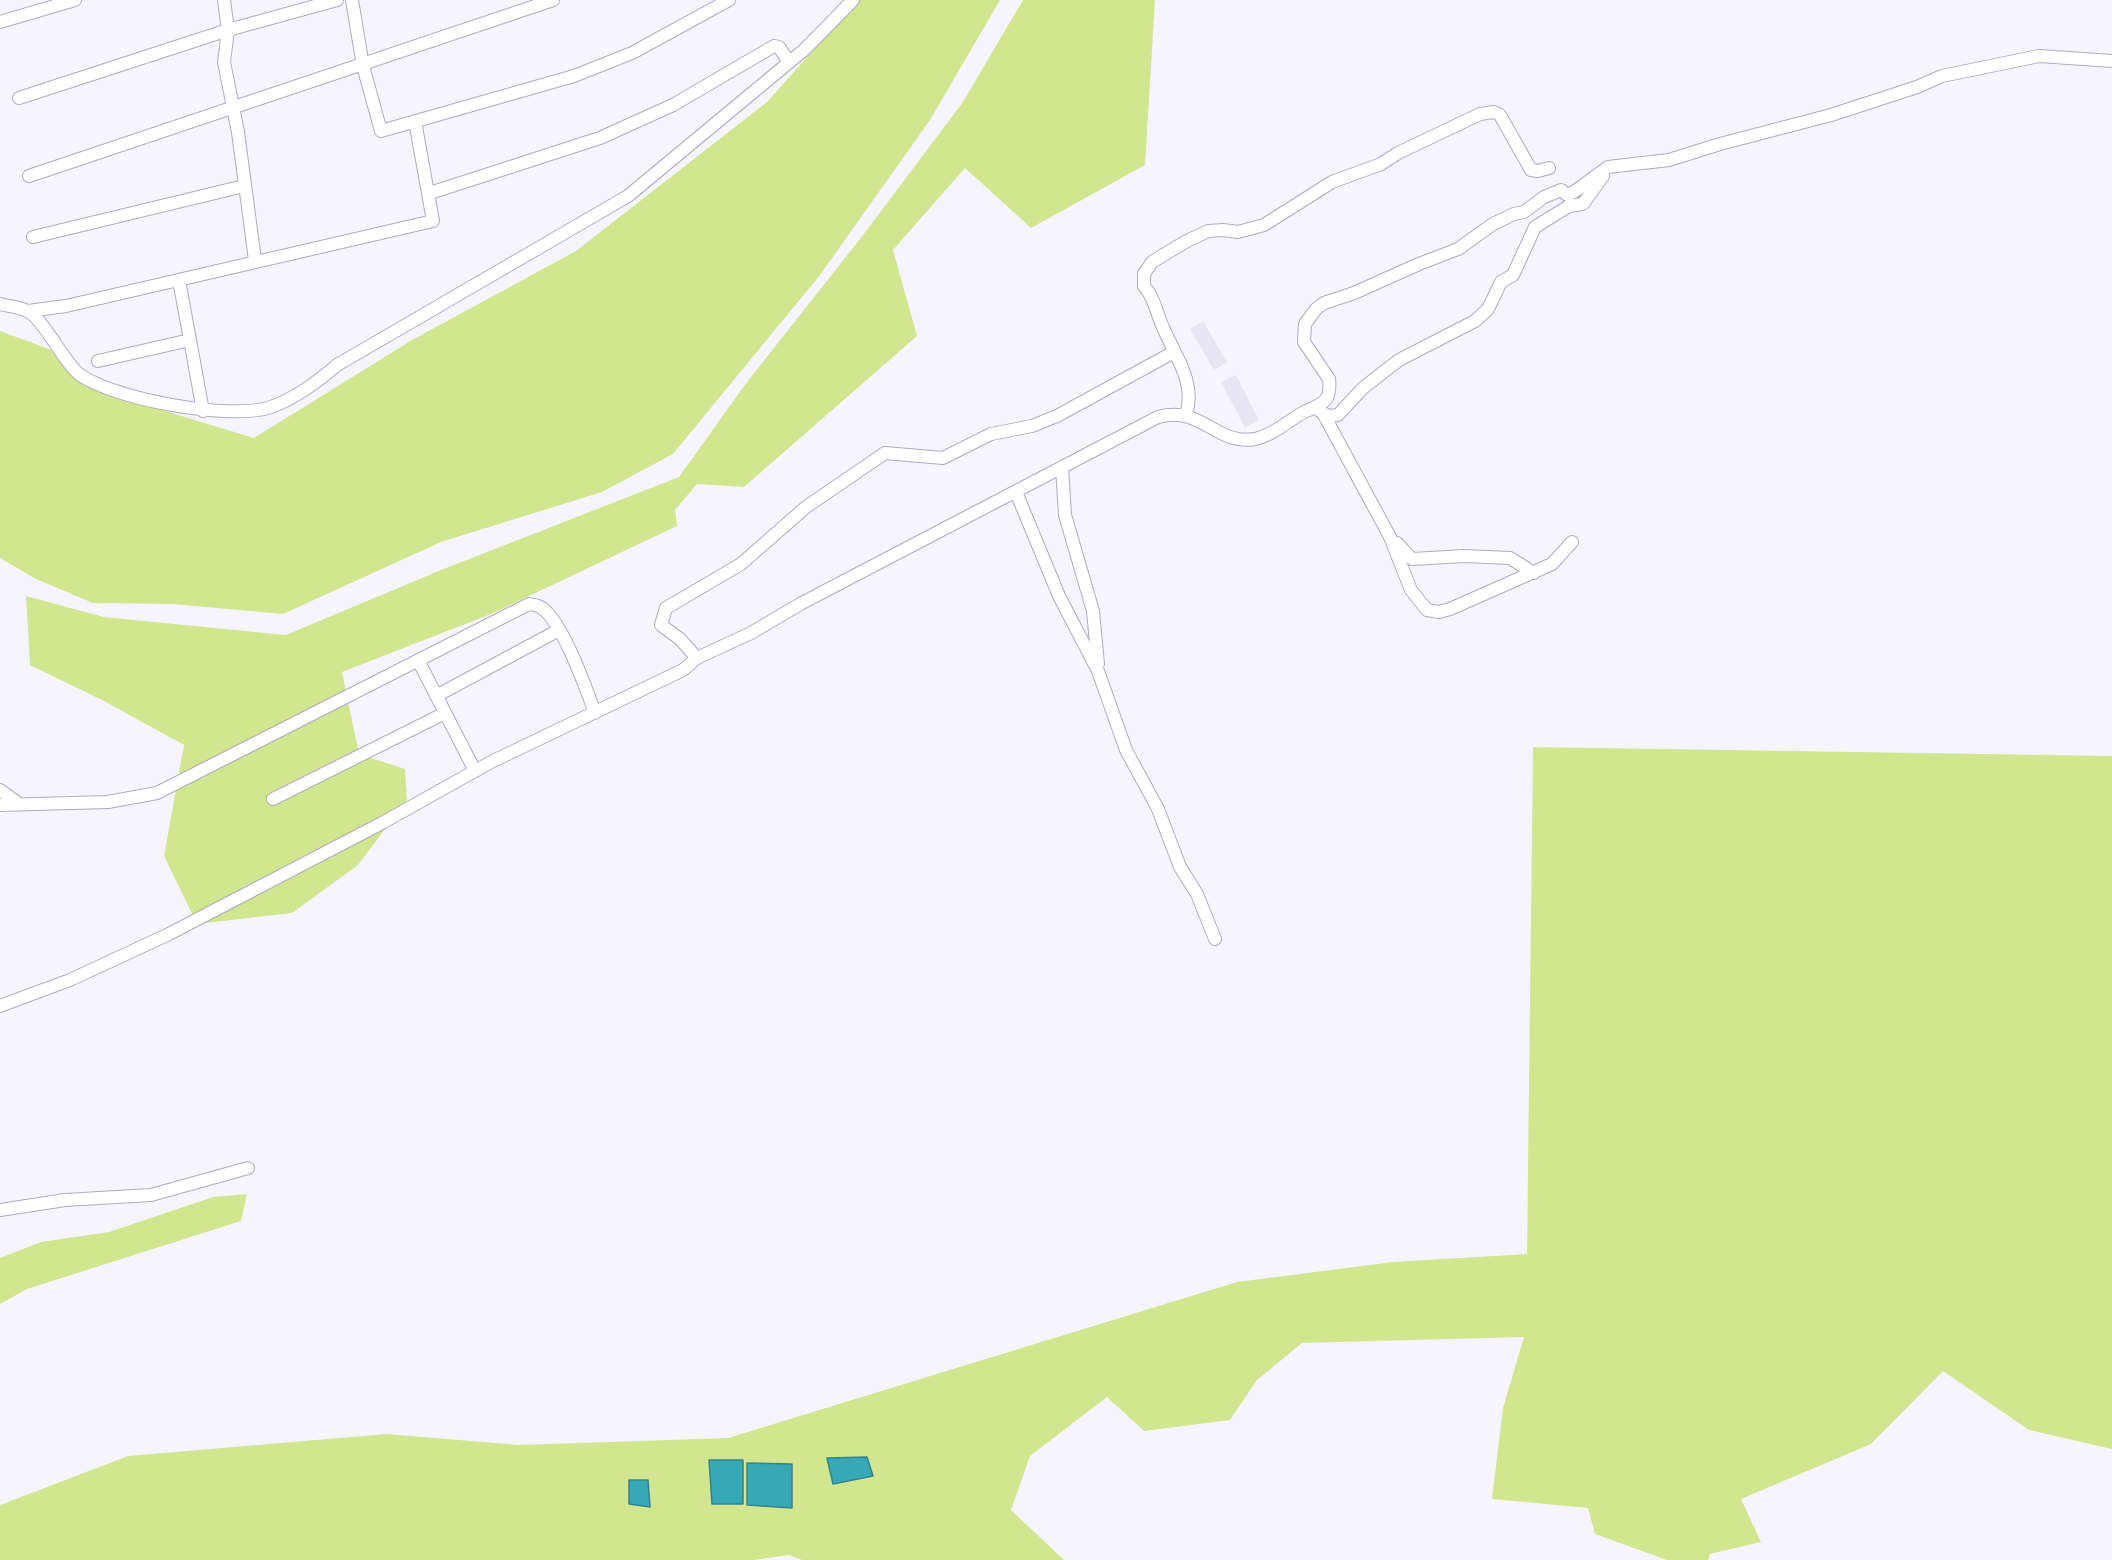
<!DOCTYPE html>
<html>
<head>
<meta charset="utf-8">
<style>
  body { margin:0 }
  canvas { display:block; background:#f6f5ff }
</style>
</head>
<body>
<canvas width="2112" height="1560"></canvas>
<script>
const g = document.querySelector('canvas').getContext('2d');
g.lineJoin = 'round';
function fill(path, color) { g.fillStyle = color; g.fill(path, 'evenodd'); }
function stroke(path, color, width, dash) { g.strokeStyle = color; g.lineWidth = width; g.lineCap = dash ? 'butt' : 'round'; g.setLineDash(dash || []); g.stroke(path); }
fill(new Path2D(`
  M1203,321L1227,362L1214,370L1190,329Z
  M1236,375L1259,420L1245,428L1221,382Z`), '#e7e6f2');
fill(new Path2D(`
  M858,0H1000L930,120L820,275L673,454L602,492L441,542L283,614L172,604L93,603L36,579L0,558V331L49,349L129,400L254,438L412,340L576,251L767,102Z
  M1023,0H1155L1145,165L1031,228L965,168L893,250L917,336L744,487L697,484L675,510L677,526L491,614L342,672L359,754L405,769L407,800L358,865L292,913L197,924L164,856L184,745L104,701L30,665L26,596L104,617L286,635L441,570L679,477L747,382L860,239L963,102Z
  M1533,747L2112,756V1449L2029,1430L1943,1371L1871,1444L1741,1499L1761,1542L1710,1554L1708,1560H1667L1595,1534L1588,1508L1492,1499L1503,1408L1524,1337L1302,1343L1257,1380L1230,1420L1144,1431L1107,1397L1030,1456L1011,1510L1064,1560H802L789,1555L754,1560H0V1505L128,1456L386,1434L520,1445L728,1438L1237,1282L1393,1262L1527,1254Z
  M247,1194L241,1221L27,1289L0,1304V1258L41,1242L109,1232L213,1197Z`), '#d1e68f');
const water = new Path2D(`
  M867,1457L873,1476L833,1484L827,1458Z
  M709,1460H743V1504H712Z
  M747,1463L792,1464V1508L747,1505Z
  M629,1480H648L650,1507L629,1504Z`);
fill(water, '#36a8b6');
stroke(water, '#348490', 1.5);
const street = new Path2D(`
  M224,0L228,30L224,62L238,132L255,260
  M352,0L363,66L381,131L574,76L632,53L729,0
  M0,22L75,0
  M19,98L228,30L337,0
  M29,176L553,0
  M430,193L600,138L673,105L774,46L779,47L789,62
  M33,237L244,186
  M179,280L203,411
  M0,304C8,306 19,307 27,311C44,319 62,360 79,374C112,399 232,421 271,407C296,398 317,382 337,365L628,196L804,50L853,0
  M28,311L66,306L433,221L415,121
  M98,361L190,340
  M1315,408L1328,416L1338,415L1363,388L1399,360L1475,321L1488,309L1501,282L1513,275L1535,227L1569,206L1583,204L1603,176
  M1186,414C1197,383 1173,352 1162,325C1156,311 1154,297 1144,286V274L1152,262L1185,242L1208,231L1223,230L1238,232L1264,225L1332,182L1381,164L1398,153L1480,114L1494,112L1500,115L1531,170L1538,171L1549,168
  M1324,415L1390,537L1411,590L1427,610L1439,612L1450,609L1552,564L1572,542
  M1062,467L1065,515L1093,611L1098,664
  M1016,492L1059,596L1098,671L1126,750L1158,809L1180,867L1197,894L1215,939
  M1397,543L1412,559L1464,556L1510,558L1534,573
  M697,658L680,639L661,625L666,608L741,564L806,507L885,453L943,458L991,434L1032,426L1057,416L1174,352
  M419,662L475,771
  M436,696L559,630
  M0,790L19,804
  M273,799L445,713
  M0,805L108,802L157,793L529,604C534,605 539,605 542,608C563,623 586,688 595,713
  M0,1006L70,980L169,934L382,823L491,762L683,670L697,658L751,633L802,603L1158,417C1202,405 1216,446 1255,439C1273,435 1288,421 1304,412C1321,404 1332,403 1329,379L1304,342L1305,324L1316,309L1324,303L1354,293L1419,264L1458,249L1493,224L1514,214L1524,212L1544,197L1561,190L1567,195L1574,192L1608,167L1669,160L1720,144L1831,115L1917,87L1942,76L2039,56L2112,61
  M0,1210L65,1200L151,1195L248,1168`);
stroke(street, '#aeabc2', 14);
stroke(street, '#fff', 12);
</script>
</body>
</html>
